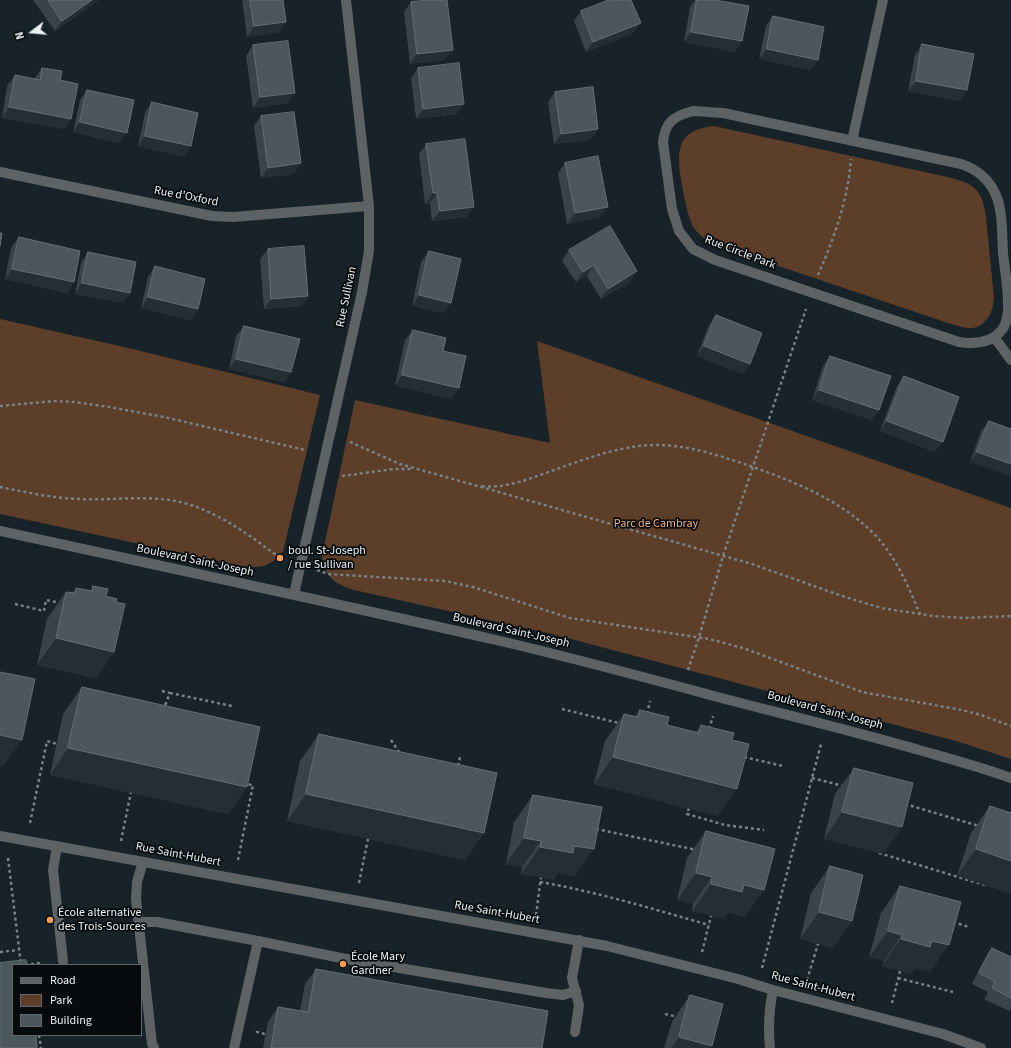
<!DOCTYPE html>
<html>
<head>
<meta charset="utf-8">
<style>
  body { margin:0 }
  #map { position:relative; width:1011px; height:1048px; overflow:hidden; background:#172328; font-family:"Source Sans 3",sans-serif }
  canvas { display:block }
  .legend { position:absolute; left:12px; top:964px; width:130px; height:72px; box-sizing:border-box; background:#070b0e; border:1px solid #61676a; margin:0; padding:5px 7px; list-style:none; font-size:12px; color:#e9f1f4 }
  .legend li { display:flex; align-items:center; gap:8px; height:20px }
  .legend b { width:20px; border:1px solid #61676a }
  .north { position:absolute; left:12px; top:12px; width:40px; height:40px; -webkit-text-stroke:3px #070b0e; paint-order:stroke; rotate:254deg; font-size:11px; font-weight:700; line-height:16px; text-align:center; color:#e9f1f4 }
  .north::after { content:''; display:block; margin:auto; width:14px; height:18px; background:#e9f1f4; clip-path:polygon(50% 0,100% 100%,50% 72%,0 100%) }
</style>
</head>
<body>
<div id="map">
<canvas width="1011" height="1048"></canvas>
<ul class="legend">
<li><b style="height:5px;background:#5d6365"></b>Road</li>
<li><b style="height:11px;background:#5c3e29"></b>Park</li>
<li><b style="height:11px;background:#4b575c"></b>Building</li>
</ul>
<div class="north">N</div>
</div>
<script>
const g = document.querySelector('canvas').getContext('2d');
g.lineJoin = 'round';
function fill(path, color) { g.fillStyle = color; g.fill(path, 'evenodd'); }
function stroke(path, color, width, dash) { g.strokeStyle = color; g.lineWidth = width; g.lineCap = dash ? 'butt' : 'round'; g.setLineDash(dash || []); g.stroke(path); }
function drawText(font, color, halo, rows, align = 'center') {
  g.font = font + ' "Source Sans 3",sans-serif'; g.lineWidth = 3.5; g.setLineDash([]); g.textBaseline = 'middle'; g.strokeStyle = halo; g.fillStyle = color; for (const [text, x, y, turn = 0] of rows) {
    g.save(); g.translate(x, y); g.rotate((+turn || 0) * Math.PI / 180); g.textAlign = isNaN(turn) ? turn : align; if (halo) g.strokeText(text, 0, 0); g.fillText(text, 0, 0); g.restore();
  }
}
fill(new Path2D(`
  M714,126L943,176C972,183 982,186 986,217L994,298C993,311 988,325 973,328C967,329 960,326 954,325L713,244C706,240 699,235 694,228C687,218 679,173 679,160C679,153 680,145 684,139C691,130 704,127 714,126Z
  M0,319L124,347L320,395L283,552C270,566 261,569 242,566L0,514Z
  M537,341L1011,508V759L956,741L552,634L354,590C335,584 324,577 322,556L355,400L550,443Z`), '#5c3e29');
stroke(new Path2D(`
  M818,275C834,238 848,200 851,159
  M0,406L55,401L74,402L109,407L164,417L305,450
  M350,442L400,464L752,564L839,595L881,608L933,616L964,618L1011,616
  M342,476L394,469H413
  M482,486C508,489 533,477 557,469C582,460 607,451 632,447C673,440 712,453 750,466C793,481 838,499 871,531C895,554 907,584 920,614
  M0,487C25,492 52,498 78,499C116,501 154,493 191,505C224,516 252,537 280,558L283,559
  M317,570L328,574L445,581L473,587L570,618L709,639L743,648L862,692L962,710L981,715L1011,726
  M15,604L44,611L46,600L60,603
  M688,670L699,637L723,556L806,309
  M162,691L170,693L164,708
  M170,693L232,706
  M562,709L619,723
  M647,714L650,701
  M709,729L713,716
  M391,740L399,752
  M744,757L783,766
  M458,766L460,757
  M812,778L843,786
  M905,804L979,826
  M689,808L687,814L725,825L764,830
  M30,823L47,741L57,744
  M596,829L697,850
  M121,841L131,792
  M879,853L988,886
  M8,858L21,965
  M238,860L253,785L245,784
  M540,882C598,892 653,909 709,925
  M359,883L368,839
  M536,915L541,877
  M953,922L969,927
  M0,952L19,950
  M702,952L711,916
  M25,965L40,963V965
  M762,968L821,744
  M898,978L953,992
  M807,980L818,944
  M892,1003L900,971
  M665,1014L678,1017
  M257,1031V1032L265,1034
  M39,1035L41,1048`), '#798387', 2.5, [3, 3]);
stroke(new Path2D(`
  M57,846L53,870L63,961
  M143,862L137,882L136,899L152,1044L154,1048
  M139,922H157L258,941L234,1048
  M258,941L341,958L546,993L563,995L576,991
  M575,1032L579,1005L572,978L579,940`), '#5d6365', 10);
stroke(new Path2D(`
  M693,111L723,113L961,164C976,169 988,178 995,193C1003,209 1002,235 1003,253C1005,272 1009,292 1008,311C1007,318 1006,326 1001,331C990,344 973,344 959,342L715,260L693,249L679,231L672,209L663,142C665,122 674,116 693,111Z
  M852,141L883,0
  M0,172L212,216L233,217L369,206
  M994,337L1011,360
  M294,594L362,292L369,251V206L346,0
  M0,836L607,946L738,979L773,990L943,1034L981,1048
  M770,1048C768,1028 769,1009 773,990`), '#5d6365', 10);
stroke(new Path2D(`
  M0,531C165,567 331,602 496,640C574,658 651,679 729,700C795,717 861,733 926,752C954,760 983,768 1011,778`), '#5d6365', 10);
fill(new Path2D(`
  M33,0H98L96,2L55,31Z
  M242,0H283L286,22L279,32L247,37Z
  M695,0H715L735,52L684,42L690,7Z
  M411,2L445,60L410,64L404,12Z
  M581,11L633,33L586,52L574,21Z
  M773,16L810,70L759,59L766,26Z
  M922,44L967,90L960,101L908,91L915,55Z
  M253,45L295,93L288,103L253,108L246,56Z
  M42,68L60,80L71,119L64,129L2,118L7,86L15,75L34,79Z
  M418,68L464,104L457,114L416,119L411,78Z
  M87,90L119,143L73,132L80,100Z
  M555,92L598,129L590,140L554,144L548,102Z
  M152,102L191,146L184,157L138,146L145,113Z
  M261,116L301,163L293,174L261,178L254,126Z
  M426,144L467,217L432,221L430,203L425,204L419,154Z
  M565,163L601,217L567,224L558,173Z
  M19,237L74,282L67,293L5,279L11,248Z
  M268,249L308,296L301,306L264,309L260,259Z
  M569,250L630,282L601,299L587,276L576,282L562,261Z
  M429,251L444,313L412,306L421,262Z
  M88,252L123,303L75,294L81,263Z
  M155,266L198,309L191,320L141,308L148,277Z
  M716,315L750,364L743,374L697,356L709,325Z
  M244,326L291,372L284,382L229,369L236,336Z
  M413,330L443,351L452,399L395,385L405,340Z
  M830,356L879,410L872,420L812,400L823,366Z
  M904,376L935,452L880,431L897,386Z
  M989,421L1011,429L970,462L981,431Z
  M93,586L106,596L114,652L96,678L37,665L47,619L66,592L73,593L76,588L90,591Z
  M82,687L247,787L228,814L50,775L63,714Z
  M640,710L667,725L696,732L701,725L732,740L718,816L594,784L605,741L624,714L635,716Z
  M319,734L484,833L465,860L287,821L300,761Z
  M854,768L883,854L824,839L835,794Z
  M533,795L575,876L558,873L554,880L521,874L522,867L506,864L514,822Z
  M990,806L1011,813L957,876L971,833Z
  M706,831L745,917L728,912L724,919L692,911L693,904L677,900L687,858Z
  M830,866L833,948L800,939L811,893Z
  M900,886L930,972L915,968L911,974L882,966L884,961L869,957L881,913Z
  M992,948L1011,957V1009L1009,1011L984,999L988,992L972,984L985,958Z
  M316,969L542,1048H263L268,1022L278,1007L300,1011L305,984Z
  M690,995L710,1048H664L672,1022Z`), '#38444a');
fill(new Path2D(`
  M92,0H98L96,2L55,31L62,21Z
  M286,22L279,32L247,37L254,26Z
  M641,23L633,33L586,52L593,42Z
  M691,32L742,41L735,52L684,42Z
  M767,49L818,60L810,70L759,59Z
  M453,50L445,60L410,64L417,54Z
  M916,81L967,90L960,101L908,91Z
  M295,93L288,103L253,108L260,97Z
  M464,104L457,114L416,119L423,109Z
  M9,107L71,119L64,129L2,118Z
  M80,122L127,133L119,143L73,132Z
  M598,129L590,140L554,144L561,134Z
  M145,136L191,146L184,157L138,146Z
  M301,163L293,174L261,178L268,168Z
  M433,193H437L430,203L425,204Z
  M474,207L467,217L432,221L440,211Z
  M608,207L601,217L567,224L575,213Z
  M594,265L587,276L576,282L583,272Z
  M12,269L74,282L67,293L5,279Z
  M637,271L630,282L601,299L608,289Z
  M82,283L130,293L123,303L75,294Z
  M419,295L451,303L444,313L412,306Z
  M308,296L301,306L264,309L271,299Z
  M148,297L198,309L191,320L141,308Z
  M704,346L750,364L743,374L697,356Z
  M236,359L291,372L284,382L229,369Z
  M402,375L459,388L452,399L395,385Z
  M819,390L879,410L872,420L812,400Z
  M887,421L943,442L935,452L880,431Z
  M977,452L1011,464V477L970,462Z
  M56,638L114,652L96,678L37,665Z
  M0,735L22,740L3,766H0Z
  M68,748L247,787L228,814L50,775Z
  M613,757L737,789L718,816L594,784Z
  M306,794L484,833L465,860L287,821Z
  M842,812L902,827L883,854L824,839Z
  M524,838L541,841L522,867L506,864Z
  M574,846L594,849L575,876L558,873L554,880L521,874L540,847Z
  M976,849L1011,861V894L957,876Z
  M696,873L712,877L693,904L677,900Z
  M711,884L744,885L764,890L745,917L728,912L724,919L692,911Z
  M819,912L852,921L833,948L800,939Z
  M888,931L902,935L884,961L869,957Z
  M901,939L932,941L949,945L930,972L915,968L911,974L882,966Z
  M679,1037L712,1046L710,1048H671Z`), '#232f35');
const building = new Path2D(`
  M48,0H92L62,21Z
  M250,0H283L286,22L254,26Z
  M429,0H447L453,50L417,54L411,2Z
  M609,0H631L641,23L593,42L581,11Z
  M697,0H715L749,6L742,41L691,32Z
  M773,16L824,27L818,60L767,49Z
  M288,41L295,93L260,97L253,45Z
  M922,44L974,54L967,90L916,81Z
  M459,63L464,104L423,109L418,68Z
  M42,68L62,71L60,80L78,84L71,119L9,107L15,75L40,80Z
  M593,87L598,129L561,134L555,92Z
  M87,90L134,100L127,133L80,122Z
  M152,102L198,113L191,146L145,136Z
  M294,112L301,163L268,168L261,116Z
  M465,139L474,207L440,211L437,193H433L426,144Z
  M598,156L608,207L575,213L565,163Z
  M610,226L637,271L608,289L594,265L583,272L569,250Z
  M0,233H2L0,246Z
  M19,237L80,251L74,282L12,269Z
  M304,246L308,296L271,299L268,249Z
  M429,251L461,259L451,303L419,295Z
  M88,252L136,262L130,293L82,283Z
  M155,266L205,279L198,309L148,297Z
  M716,315L762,333L750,364L704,346Z
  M244,326L300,339L291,372L236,359Z
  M413,330L446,338L443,351L466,356L459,388L402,375Z
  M830,356L891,376L879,410L819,390Z
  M904,376L959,397L943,442L887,421Z
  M989,421L1011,429V464L977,452Z
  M93,586L108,589L106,596L117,599L116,602L125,604L114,652L56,638L66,592L75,593L76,588L92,591Z
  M0,672L35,679L22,740L0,735Z
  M82,687L260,727L247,787L68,748Z
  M640,710L669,717L667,725L699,733L701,725L734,733L732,740L749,744L737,789L613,757L624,714L638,717Z
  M319,734L497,773L484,833L306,794Z
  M854,768L913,783L902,827L842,812Z
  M533,795L602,807L594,849L574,846L573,853L540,847L541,841L524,838Z
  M990,806L1011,813V861L976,849Z
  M706,831L775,849L764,890L744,885L742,892L711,884L712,877L696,873Z
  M830,866L863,875L852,921L819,912Z
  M900,886L961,902L949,945L932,941L930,947L901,939L902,935L888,931Z
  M992,948L1011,957V998L992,988L995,981L979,973Z
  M26,960L27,965H13V1035H36L37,1048H0V963Z
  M316,969L548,1011L542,1048H271L278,1007L308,1012Z
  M690,995L723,1004L712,1046L679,1037Z`);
fill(building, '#4b575c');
stroke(building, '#646f74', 1);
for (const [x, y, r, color] of [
  [280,558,4,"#fd9d55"],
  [50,920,4,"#fd9d55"],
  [343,964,4,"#fd9d55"]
]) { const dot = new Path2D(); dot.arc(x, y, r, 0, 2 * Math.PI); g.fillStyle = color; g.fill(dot); stroke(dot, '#070b0e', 1.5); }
drawText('12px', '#e9f1f4', '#070b0e', [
  ["Rue d'Oxford",186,197,11],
  ["Rue Circle Park",740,253,21],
  ["Rue Sullivan",347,297,-78],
  ["Boulevard Saint-Joseph",195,561,12],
  ["Boulevard Saint-Joseph",511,631,13],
  ["Boulevard Saint-Joseph",825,711,15],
  ["Rue Saint-Hubert",178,855,11],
  ["Rue Saint-Hubert",497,913,10],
  ["Rue Saint-Hubert",813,987,15]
]);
drawText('12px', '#f1ae80', '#070b0e', [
  ["Parc de Cambray",656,524]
]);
drawText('12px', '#e9f1f4', '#070b0e', [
  ["boul. St-Joseph",288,551],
  ["/ rue Sullivan",288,565],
  ["École alternative",58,913],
  ["des Trois-Sources",58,927],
  ["École Mary",351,957],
  ["Gardner",351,971]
], 'left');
</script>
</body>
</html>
